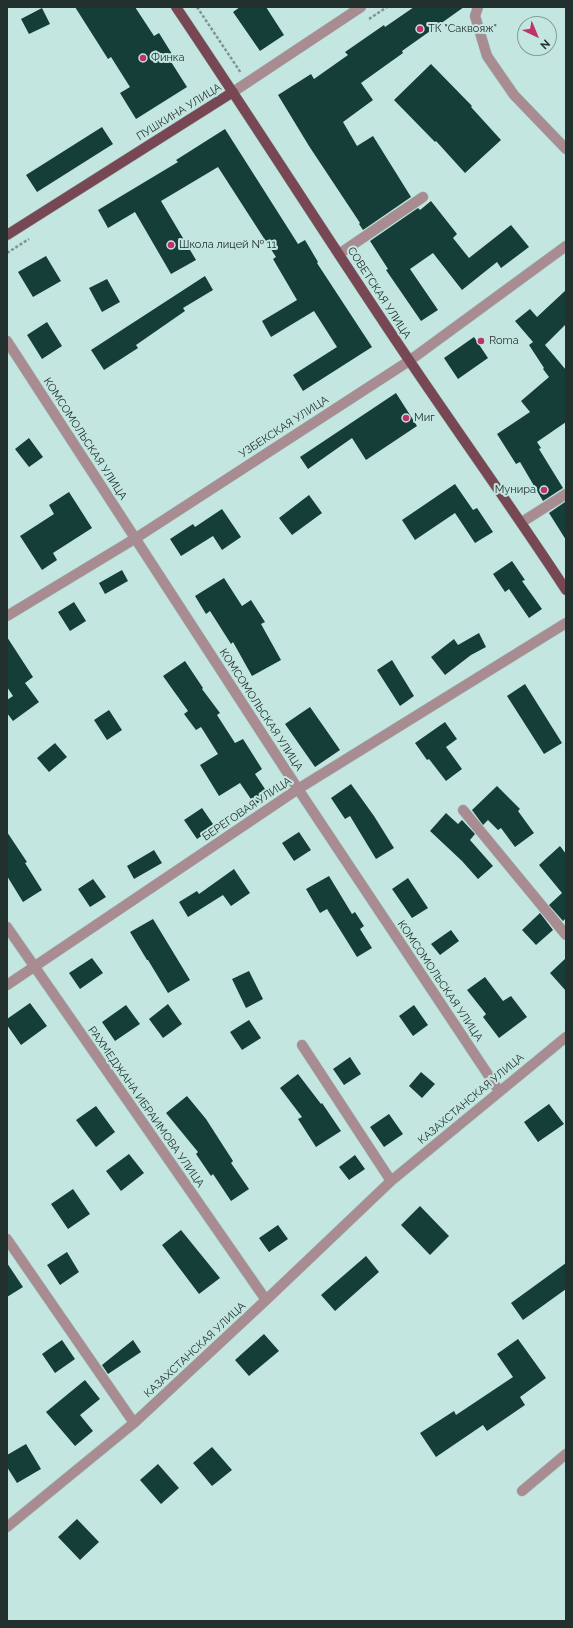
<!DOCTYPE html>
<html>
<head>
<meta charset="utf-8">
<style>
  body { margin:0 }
  #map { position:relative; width:573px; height:1628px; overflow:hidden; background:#c3e7e0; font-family:Raleway,sans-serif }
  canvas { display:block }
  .frame { position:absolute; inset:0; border:8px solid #23312e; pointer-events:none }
  .north { position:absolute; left:517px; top:16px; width:40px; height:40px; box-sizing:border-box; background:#c3e7e0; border:1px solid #839e99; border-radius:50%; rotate:136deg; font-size:11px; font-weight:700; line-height:16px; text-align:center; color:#23312e }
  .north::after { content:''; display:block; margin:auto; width:14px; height:18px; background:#c03366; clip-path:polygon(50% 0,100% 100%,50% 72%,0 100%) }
</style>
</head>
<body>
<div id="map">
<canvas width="573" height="1628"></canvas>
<div class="frame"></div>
<div class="north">N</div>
</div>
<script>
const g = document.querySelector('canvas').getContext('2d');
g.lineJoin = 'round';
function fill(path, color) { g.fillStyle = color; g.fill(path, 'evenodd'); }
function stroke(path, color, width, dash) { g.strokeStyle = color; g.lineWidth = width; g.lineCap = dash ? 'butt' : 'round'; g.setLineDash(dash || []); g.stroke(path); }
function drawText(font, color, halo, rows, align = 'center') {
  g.font = font + ' Raleway,sans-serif'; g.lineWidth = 4; g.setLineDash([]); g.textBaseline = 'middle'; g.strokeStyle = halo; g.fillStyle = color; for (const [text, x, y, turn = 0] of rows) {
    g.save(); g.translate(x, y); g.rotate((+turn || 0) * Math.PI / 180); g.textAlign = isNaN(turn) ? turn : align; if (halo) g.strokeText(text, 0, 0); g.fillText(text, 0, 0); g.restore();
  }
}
fill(new Path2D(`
  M75,7H135L154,36L159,33L172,54L168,57L187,87L136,119L120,93L130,87L111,57L108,59Z
  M240,7H266L284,35L260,51L233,12Z
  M414,7H464L402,51L403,53L361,83L373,100L343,122L357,146L373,136L411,197L363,230L359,224L360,223L309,146L278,95L311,74L314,79L348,55L345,52L384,25L385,27Z
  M42,8L50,24L29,34L21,19Z
  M431,64L472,106L471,107L501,140L465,173L436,141L435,142L394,100Z
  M102,127L113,144L37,192L26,175Z
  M225,129L298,244L305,240L318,262L317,263L372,347L303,391L293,375L337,347L314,311L271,337L262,321L297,300L273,259L276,257L218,167L161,201L196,260L171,274L135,212L108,228L98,210L178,162L176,160Z
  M431,201L457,234L453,238L469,258L511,225L529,247L501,268L497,262L462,290L433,253L410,269L438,310L421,321L386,270L388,269L370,241L418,208L420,210Z
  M46,256L61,281L33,297L18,272Z
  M205,276L213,290L183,308L185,311L136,345L138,348L104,370L91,350Z
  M107,279L120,302L102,312L89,288Z
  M566,290V324L545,345L566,370V422L537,442L541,448L539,449L563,488L543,501L520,462L516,464L497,434L530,412L521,401L549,377L543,369L544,368L529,345L533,342L515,321L530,309L537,317Z
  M47,322L62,346L42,359L27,335Z
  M474,337L488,358L458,379L444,358Z
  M396,393L417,426L366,460L352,438L308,469L300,457Z
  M29,438L43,457L29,467L15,449Z
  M455,484L473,510L477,508L493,532L475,543L455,513L415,540L402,520Z
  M69,492L92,528L53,553L57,560L42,570L20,536L54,514L49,505Z
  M309,495L322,513L292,535L279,518Z
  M565,502L566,504V540L549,513Z
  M222,509L241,537L222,550L213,536L181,556L170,539L193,524L195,527Z
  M512,561L525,580L522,581L542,609L529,618L509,589L505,592L493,574Z
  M122,570L128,581L105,594L99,583Z
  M224,578L242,606L251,600L265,622L261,624L281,660L252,676L233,642L231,644L210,611L206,614L195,596Z
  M74,602L86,621L70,631L58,612Z
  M479,633L486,647L471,655L445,675L431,657L454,639L458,645Z
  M7,637L33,677L25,683L39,702L13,721L7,713V700L13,696L7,687Z
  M392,660L414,696L400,706L377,670Z
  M185,661L203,688L202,689L220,713L217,715L235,743L243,739L262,769L255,774L269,795L255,805L240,783L219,796L200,765L218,754L201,727L196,730L184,714L188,711L163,676Z
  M525,684L562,743L544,754L507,696Z
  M310,707L340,750L315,767L285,724Z
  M109,710L122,730L107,740L94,720Z
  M445,722L457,739L446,747L462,769L446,781L429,759L427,760L415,743Z
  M55,743L67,757L49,772L37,758Z
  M351,784L374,816L394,848L376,859L350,816L345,819L331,798Z
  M497,786L520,809L518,811L534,833L515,847L501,828L498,830L488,820L483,825L472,810Z
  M202,808L215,827L197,839L184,820Z
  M446,813L458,824L462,820L475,834L470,840L493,866L478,879L462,861L430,831Z
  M7,832L27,862L25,863L42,890L23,902L7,876Z
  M299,832L311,850L294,861L282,843Z
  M560,846L566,854V918L563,921L549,905L562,893L539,865Z
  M154,850L162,863L134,879L127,866Z
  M234,869L250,893L231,906L223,895L188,917L179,902L197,891L199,894Z
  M329,876L352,914L355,912L364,926L360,929L372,948L357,957L327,909L320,913L306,889Z
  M408,878L428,908L412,918L392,889Z
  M93,879L106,897L90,907L78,889Z
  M540,913L553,930L536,945L522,930Z
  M153,919L190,980L168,993L148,960H147L130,932Z
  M451,930L459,941L440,955L431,944Z
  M92,958L103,973L80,989L69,973Z
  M566,958V991L550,973Z
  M249,971L263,999L246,1008L232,979Z
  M485,977L503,1001L511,996L527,1017L499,1038L483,1017L486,1014L467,990Z
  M30,1003L47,1026L21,1045L7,1025V1019Z
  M168,1004L182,1024L163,1038L149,1019Z
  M126,1005L140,1024L115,1041L102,1022Z
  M414,1005L428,1025L413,1036L399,1016Z
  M249,1020L261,1038L242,1050L230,1032Z
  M350,1057L361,1074L344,1085L333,1069Z
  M421,1072L435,1084L422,1098L409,1086Z
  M298,1074L321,1104L322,1103L341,1131L316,1147L298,1119L302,1117L280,1088Z
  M187,1096L206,1119L233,1161L231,1163L249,1189L231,1201L213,1174L211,1176L196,1154L198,1152L166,1113Z
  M549,1104L564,1124L538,1142L524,1122Z
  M96,1106L115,1132L96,1147L76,1120Z
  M389,1114L403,1134L384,1147L370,1127Z
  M129,1154L144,1173L121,1191L106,1171Z
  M355,1155L365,1169L349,1180L339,1167Z
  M73,1189L90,1214L68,1229L51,1204Z
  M420,1206L449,1236L430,1255L401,1225Z
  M278,1225L288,1239L269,1252L259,1238Z
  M181,1230L220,1278L199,1294L162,1245Z
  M67,1252L79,1272L60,1285L47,1265Z
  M366,1256L379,1272L335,1311L321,1295Z
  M7,1263L23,1287L7,1297Z
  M566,1263V1289L523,1320L511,1303Z
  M264,1334L279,1351L249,1376L235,1360Z
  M518,1339L546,1378L520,1397L525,1405L487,1431L483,1425L436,1457L420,1433L454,1411L456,1415L513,1377L497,1354Z
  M62,1340L75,1359L55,1373L42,1354Z
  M133,1340L141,1352L108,1374L102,1365Z
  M85,1380L100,1399L80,1415L93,1431L75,1446L46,1412Z
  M26,1444L41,1469L17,1483L7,1467V1455Z
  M212,1447L232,1470L212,1486L193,1463Z
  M158,1464L179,1488L161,1504L140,1480Z
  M77,1519L99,1542L80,1560L58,1537Z`), '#153e38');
const minor = new Path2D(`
  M478,7L475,16L487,56L514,95L566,149
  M233,92L361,7
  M339,254L423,197
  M7,341L298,789L499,1091
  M522,522L566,494
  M7,616L136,538L409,361L566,246
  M463,810L566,935
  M7,927L266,1300
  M7,985L298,789L566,623
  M302,1045L391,1181
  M7,1239L134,1423
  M522,1491L566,1454
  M7,1527L134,1423L266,1300L391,1181L566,1037`);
const major = new Path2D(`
  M176,7C255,124 330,243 409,360C461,437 515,512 566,590
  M7,235L233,92`);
stroke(minor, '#a3c3bc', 11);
stroke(major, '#a3c3bc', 11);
stroke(new Path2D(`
  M197,7L241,73
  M369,19L387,7
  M7,253L29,239`), '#7c9791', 2.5, [3, 2]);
stroke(minor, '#a88c92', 10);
stroke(major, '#774754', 10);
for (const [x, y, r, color] of [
  [420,29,4,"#c03366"],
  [143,58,4,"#c03366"],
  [171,245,4,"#c03366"],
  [481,341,4,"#c03366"],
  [406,418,4,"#c03366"],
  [544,490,4,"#c03366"]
]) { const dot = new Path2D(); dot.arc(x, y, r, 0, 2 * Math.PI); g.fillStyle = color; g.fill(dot); stroke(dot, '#c3e7e0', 1.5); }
drawText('11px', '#23312e', '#c3e7e0', [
  ["ТК \"Саквояж\"",428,29],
  ["Финка",151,58],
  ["Школа лицей № 11",179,245],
  ["Roma",489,341],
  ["Миг",414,418],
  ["Мунира",536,490,"right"]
], 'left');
drawText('11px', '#23312e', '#c3e7e0', [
  ["ПУШКИНА УЛИЦА",179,112,-32],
  ["СОВЕТСКАЯ УЛИЦА",379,293,57],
  ["УЗБЕКСКАЯ УЛИЦА",284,427,-33],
  ["КОМСОМОЛЬСКАЯ УЛИЦА",85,439,57],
  ["КОМСОМОЛЬСКАЯ УЛИЦА",261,710,57],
  ["БЕРЕГОВАЯ УЛИЦА",247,809,-34],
  ["КОМСОМОЛЬСКАЯ УЛИЦА",440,981,56],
  ["КАЗАХСТАНСКАЯ УЛИЦА",471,1099,-40],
  ["РАХМЕДЖАНА ИБРАИМОВА УЛИЦА",146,1107,55],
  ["КАЗАХСТАНСКАЯ УЛИЦА",195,1350,-43]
]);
</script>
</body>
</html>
